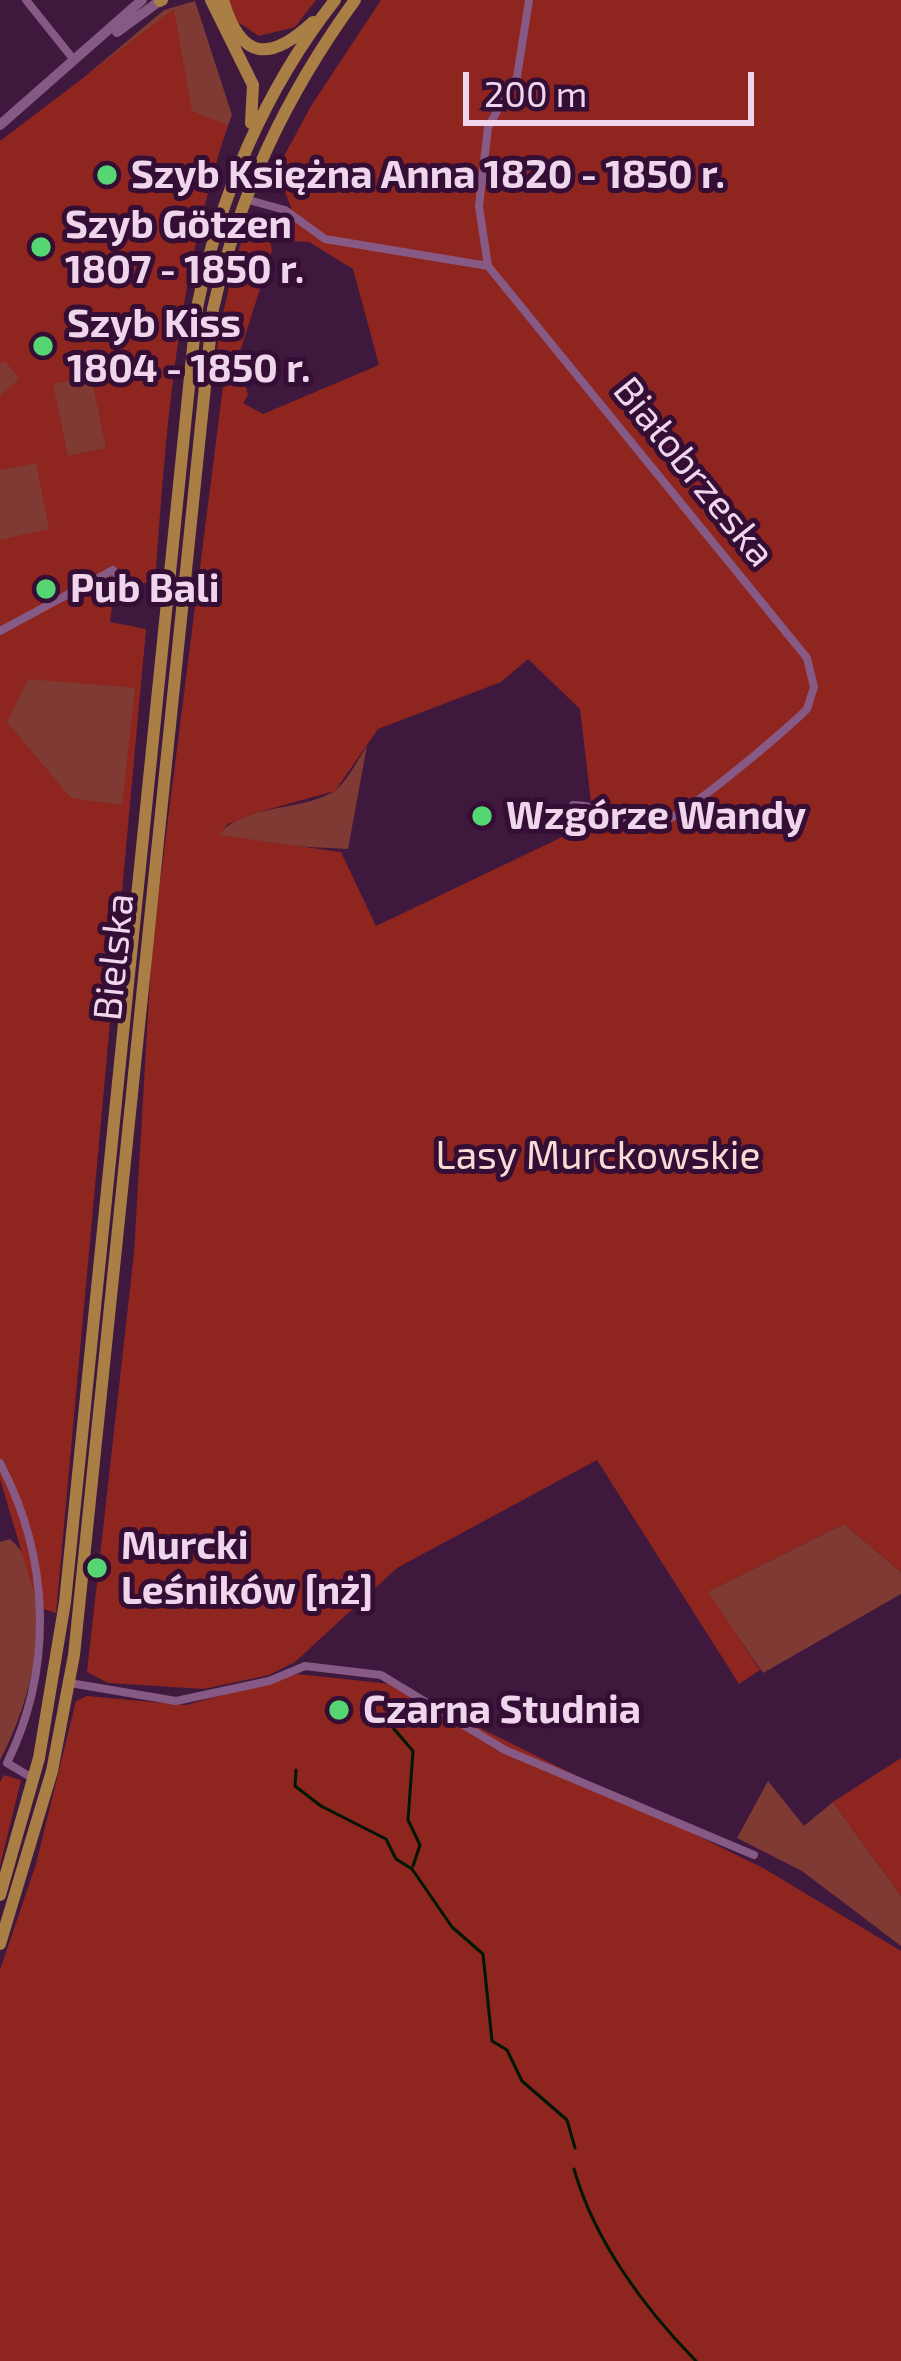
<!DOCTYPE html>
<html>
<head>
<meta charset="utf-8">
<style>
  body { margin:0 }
  #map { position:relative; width:901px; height:2361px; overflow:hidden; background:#3f183e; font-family:"Exo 2",sans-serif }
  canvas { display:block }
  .scale { position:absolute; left:463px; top:72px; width:291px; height:54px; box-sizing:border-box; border:6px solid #efd6ed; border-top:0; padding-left:15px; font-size:36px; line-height:42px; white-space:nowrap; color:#efd6ed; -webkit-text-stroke:9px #340e34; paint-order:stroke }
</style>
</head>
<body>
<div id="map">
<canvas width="901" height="2361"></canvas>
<div class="scale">200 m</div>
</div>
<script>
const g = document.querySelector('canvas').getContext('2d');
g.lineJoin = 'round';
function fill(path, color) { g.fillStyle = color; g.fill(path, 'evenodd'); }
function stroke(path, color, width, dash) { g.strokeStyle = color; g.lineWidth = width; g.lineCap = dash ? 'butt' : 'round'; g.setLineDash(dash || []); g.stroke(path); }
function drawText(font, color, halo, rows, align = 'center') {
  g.font = font + ' "Exo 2",sans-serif'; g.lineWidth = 10; g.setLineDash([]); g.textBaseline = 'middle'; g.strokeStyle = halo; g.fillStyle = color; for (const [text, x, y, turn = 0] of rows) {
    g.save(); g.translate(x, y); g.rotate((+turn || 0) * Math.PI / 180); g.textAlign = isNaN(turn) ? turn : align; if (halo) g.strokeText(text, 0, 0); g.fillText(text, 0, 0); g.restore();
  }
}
fill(new Path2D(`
  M195,1L232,115L202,194L108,623L146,630L125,816L0,798V148L164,10Z
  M367,746L348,849L273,845L218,835C247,803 297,812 333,792C346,784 358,759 367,746Z
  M844,1524L901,1572V1594L763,1673L707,1592Z
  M10,1539C65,1587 30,1705 0,1760V1542Z
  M768,1781L804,1826L833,1802L901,1896V1946L802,1871L737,1838Z`), '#7e3a33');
fill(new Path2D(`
  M228,0H316L295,27L259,36L233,19Z
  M381,0H901V1572L844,1524L708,1592L760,1670L739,1684L597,1460L397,1568L295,1662L269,1675L204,1689L108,1683L87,1672L134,1253L152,946L223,386L215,379C216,326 233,274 246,224H267L272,251L238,358L248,395L243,403L263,414L379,365L353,269L309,242L288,241L291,208L277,169L311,106ZM528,659L580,709L591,802L581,828L376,926L341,852L219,835L228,824L259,812L335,791L378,729L501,682Z
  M174,9L192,111L228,125C177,280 166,425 155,586L116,575L110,622L146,629L56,1613L38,1607L0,1479V540L49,529L36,463L0,470V396L19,379L5,361L0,364V141ZM91,376L106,448L68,456L53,384ZM28,679L135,688L122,805L71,798L7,722Z
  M297,1674L391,1684L765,1869L901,1951V2361H0V1970L36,1864L76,1701L87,1696L186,1705Z
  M901,1758V1896L833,1802Z
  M4,1775L21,1780L0,1866V1782Z`), '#8e251f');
stroke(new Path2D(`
  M394,1729L413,1751L408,1820L420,1845L413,1866
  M296,1770L295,1786L321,1806L386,1839L396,1859L412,1869L452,1927L483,1954L492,2041L507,2050L522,2081L567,2120L575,2148
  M574,2169C594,2240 644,2308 696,2361`), '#001703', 3);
stroke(new Path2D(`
  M26,0L74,60
  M245,199L285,210L325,239L488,266L807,658L814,687L807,709C787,729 678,823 656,824C629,825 602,805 573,805
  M488,266L479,206L488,127L517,77L529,0
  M0,631L113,570L126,588
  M0,1463C50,1558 54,1667 7,1763L34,1779
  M70,1683L176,1701L269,1681L305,1666L381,1675L505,1750L754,1855`), '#865a84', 8);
stroke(new Path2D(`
  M117,32L161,0
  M0,125L142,0`), '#865a84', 10);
stroke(new Path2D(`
  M211,0L253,85L251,123
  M223,0C241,61 270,62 313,22
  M160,1L162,0
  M0,1895L39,1758L65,1602L197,308C219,197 265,89 335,0
  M0,1944L52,1771L74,1655L213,309C239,194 286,95 355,0`), '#a97f46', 12);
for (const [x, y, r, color] of [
  [107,175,12,"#55d672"],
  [41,247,12,"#55d672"],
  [43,346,12,"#55d672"],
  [46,589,12,"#55d672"],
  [482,816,12,"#55d672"],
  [97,1568,12,"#55d672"],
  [339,1710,12,"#55d672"]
]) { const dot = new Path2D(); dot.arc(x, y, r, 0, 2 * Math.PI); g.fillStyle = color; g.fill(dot); stroke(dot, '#340e34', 4.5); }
drawText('bold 39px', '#efd6ed', '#340e34', [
  ["Szyb Księżna Anna 1820 - 1850 r.",131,175],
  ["Szyb Götzen",65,225],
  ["1807 - 1850 r.",65,270],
  ["Szyb Kiss",67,324],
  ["1804 - 1850 r.",67,369],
  ["Pub Bali",70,589],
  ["Wzgórze Wandy",506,816],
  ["Murcki",121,1546],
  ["Leśników [nż]",121,1591],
  ["Czarna Studnia",363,1710]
], 'left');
drawText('39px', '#efd6ed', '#340e34', [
  ["Białobrzeska",694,472,51],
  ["Bielska",114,957,-84]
]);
drawText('39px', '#f9dbd6', '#340e34', [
  ["Lasy Murckowskie",598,1156]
]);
</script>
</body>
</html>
